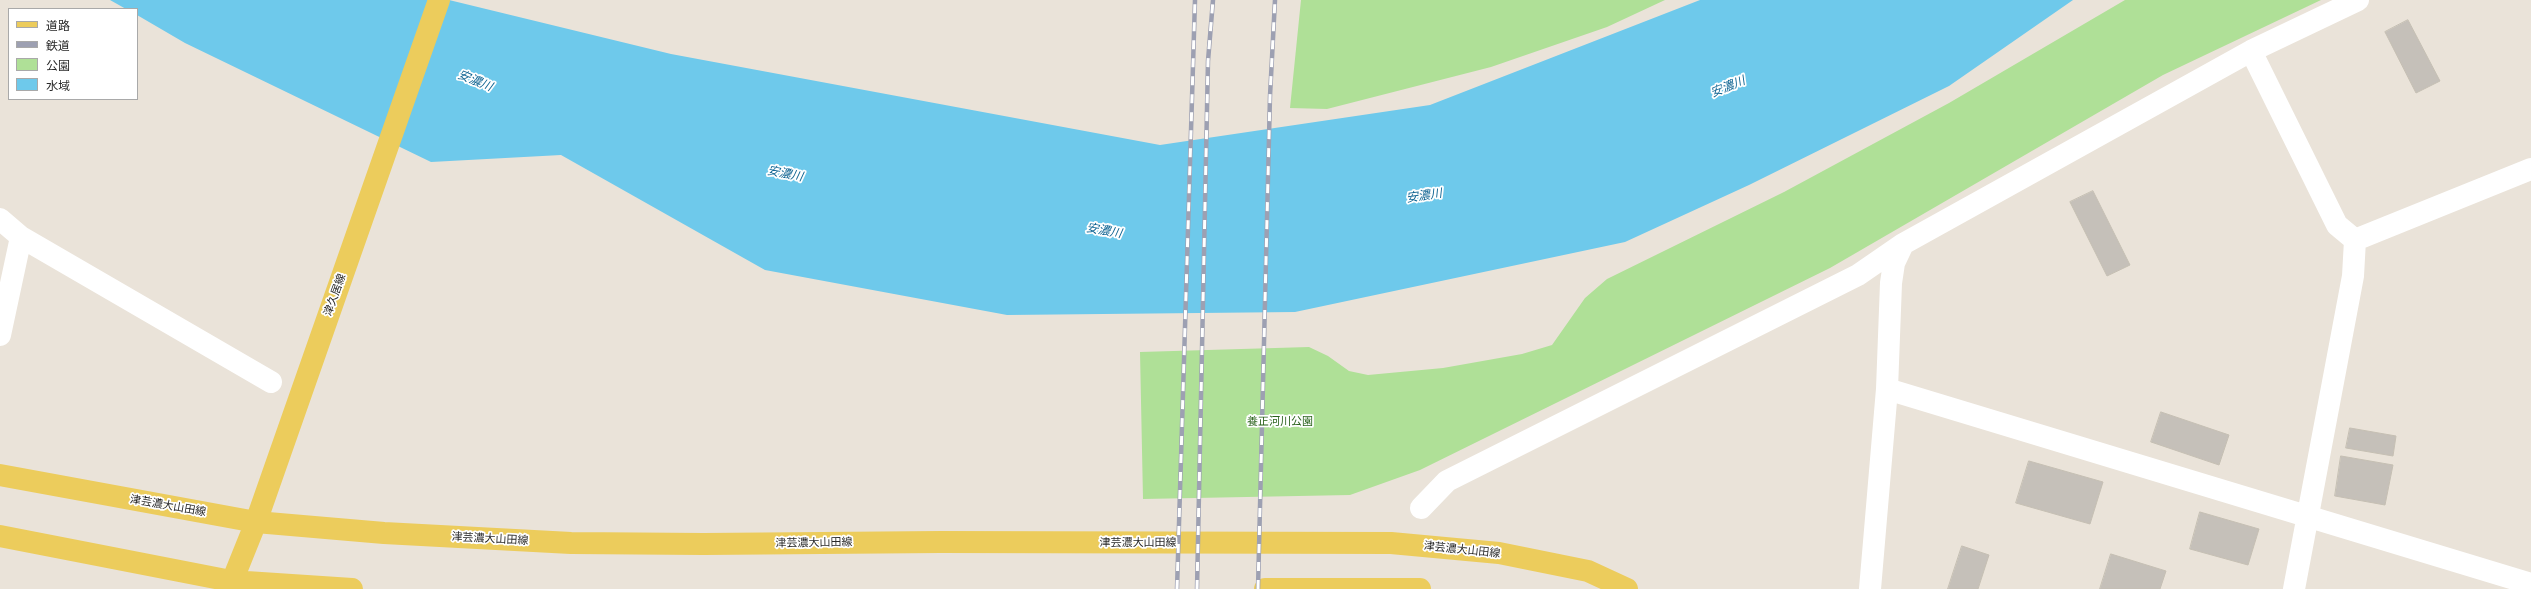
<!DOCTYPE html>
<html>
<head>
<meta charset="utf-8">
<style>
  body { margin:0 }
  #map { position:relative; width:2531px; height:589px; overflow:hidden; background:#eae3d9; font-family:Karla,"Noto Sans JP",sans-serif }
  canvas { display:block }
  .legend { position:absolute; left:8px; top:8px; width:130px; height:92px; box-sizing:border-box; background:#fff; border:1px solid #a9a9a9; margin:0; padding:5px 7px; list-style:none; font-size:12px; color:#282828 }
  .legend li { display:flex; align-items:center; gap:8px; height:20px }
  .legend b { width:20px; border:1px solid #a9a9a9 }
</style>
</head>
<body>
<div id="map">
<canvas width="2531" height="589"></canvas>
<ul class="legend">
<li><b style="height:5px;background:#eccc5c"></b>道路</li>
<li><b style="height:5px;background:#9da0b2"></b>鉄道</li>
<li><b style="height:11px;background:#afe097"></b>公園</li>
<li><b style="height:11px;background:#6ec9eb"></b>水域</li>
</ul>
</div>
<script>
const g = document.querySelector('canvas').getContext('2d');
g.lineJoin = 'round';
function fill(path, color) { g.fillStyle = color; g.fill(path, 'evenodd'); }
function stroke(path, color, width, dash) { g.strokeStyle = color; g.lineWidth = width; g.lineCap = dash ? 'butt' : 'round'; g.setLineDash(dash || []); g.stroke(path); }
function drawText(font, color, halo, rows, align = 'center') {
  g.font = font + ' Karla,"Noto Sans JP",sans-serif'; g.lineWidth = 3.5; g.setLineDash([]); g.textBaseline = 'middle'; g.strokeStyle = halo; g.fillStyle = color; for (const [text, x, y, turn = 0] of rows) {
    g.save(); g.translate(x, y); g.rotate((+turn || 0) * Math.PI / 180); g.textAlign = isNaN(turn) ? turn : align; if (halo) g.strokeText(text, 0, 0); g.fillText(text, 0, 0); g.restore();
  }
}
fill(new Path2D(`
  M1301,0H1665L1607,27L1491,67L1327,109L1290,108Z
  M2125,0H2321L2163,75L1830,268L1420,470L1350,495L1143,499L1140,352L1309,347L1328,356L1349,371L1368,375L1443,368L1522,354L1552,345L1585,298L1607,279L1784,192L1949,103Z`), '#afe097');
fill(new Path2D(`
  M110,0H449L671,54L1160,145L1430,105L1700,0H2073L1949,86L1749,185L1625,242L1295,312L1007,315L765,270L561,155L431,162L185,43L137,15V9H126Z`), '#6ec9eb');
const building = new Path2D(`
  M2408,20L2440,81L2416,93L2385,32Z
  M2093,191L2130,265L2107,276L2070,202Z
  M2161,412L2229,435L2219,465L2151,442Z
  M2350,428L2396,436L2393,456L2346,448Z
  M2341,456L2393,465L2385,505L2335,496Z
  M2029,461L2103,482L2090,524L2016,503Z
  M2200,512L2259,529L2248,565L2190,549Z
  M1962,546L1989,555L1978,589H1948Z
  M2111,554L2166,571L2160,589H2100Z`);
fill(building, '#c5c0b9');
stroke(building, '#c5bfb3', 1);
stroke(new Path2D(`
  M2251,51L2337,225L2355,240
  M0,219L21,237L271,382
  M2355,240L2531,169
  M0,335L21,237
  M1887,389L2531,584
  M1421,508L1447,481L1858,275L1903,244L2251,51L2358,0
  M1870,589L1887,389L1891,283L1894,263L1903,244
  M2294,589L2353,276L2355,240`), '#fff', 22);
stroke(new Path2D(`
  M0,475L256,522L384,533L571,543L704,544L940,542L1391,543L1499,553L1588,571L1627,589
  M0,536L231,581L352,589
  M229,589L256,522L439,0
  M1265,589H1420`), '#eccc5c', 22);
const rail = new Path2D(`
  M1177,589L1195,0
  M1197,589L1208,61L1213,0
  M1258,589L1270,96L1275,0`);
stroke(rail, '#9da0b2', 4.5);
stroke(rail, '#fff', 3, [9]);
drawText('11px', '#282828', '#fff', [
  ["津久居線",335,295,-70],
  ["津芸濃大山田線",168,506,10],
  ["津芸濃大山田線",490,539,3],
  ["津芸濃大山田線",814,543,-1],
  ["津芸濃大山田線",1138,543],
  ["津芸濃大山田線",1462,550,6]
]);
drawText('11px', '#29621b', '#fff', [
  ["養正河川公園",1280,422]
]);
drawText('italic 12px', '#106593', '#fff', [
  ["安濃川",475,81,22],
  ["安濃川",1728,87,-22],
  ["安濃川",785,174,11],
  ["安濃川",1424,196,-8],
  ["安濃川",1104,231,10]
]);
</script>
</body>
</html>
